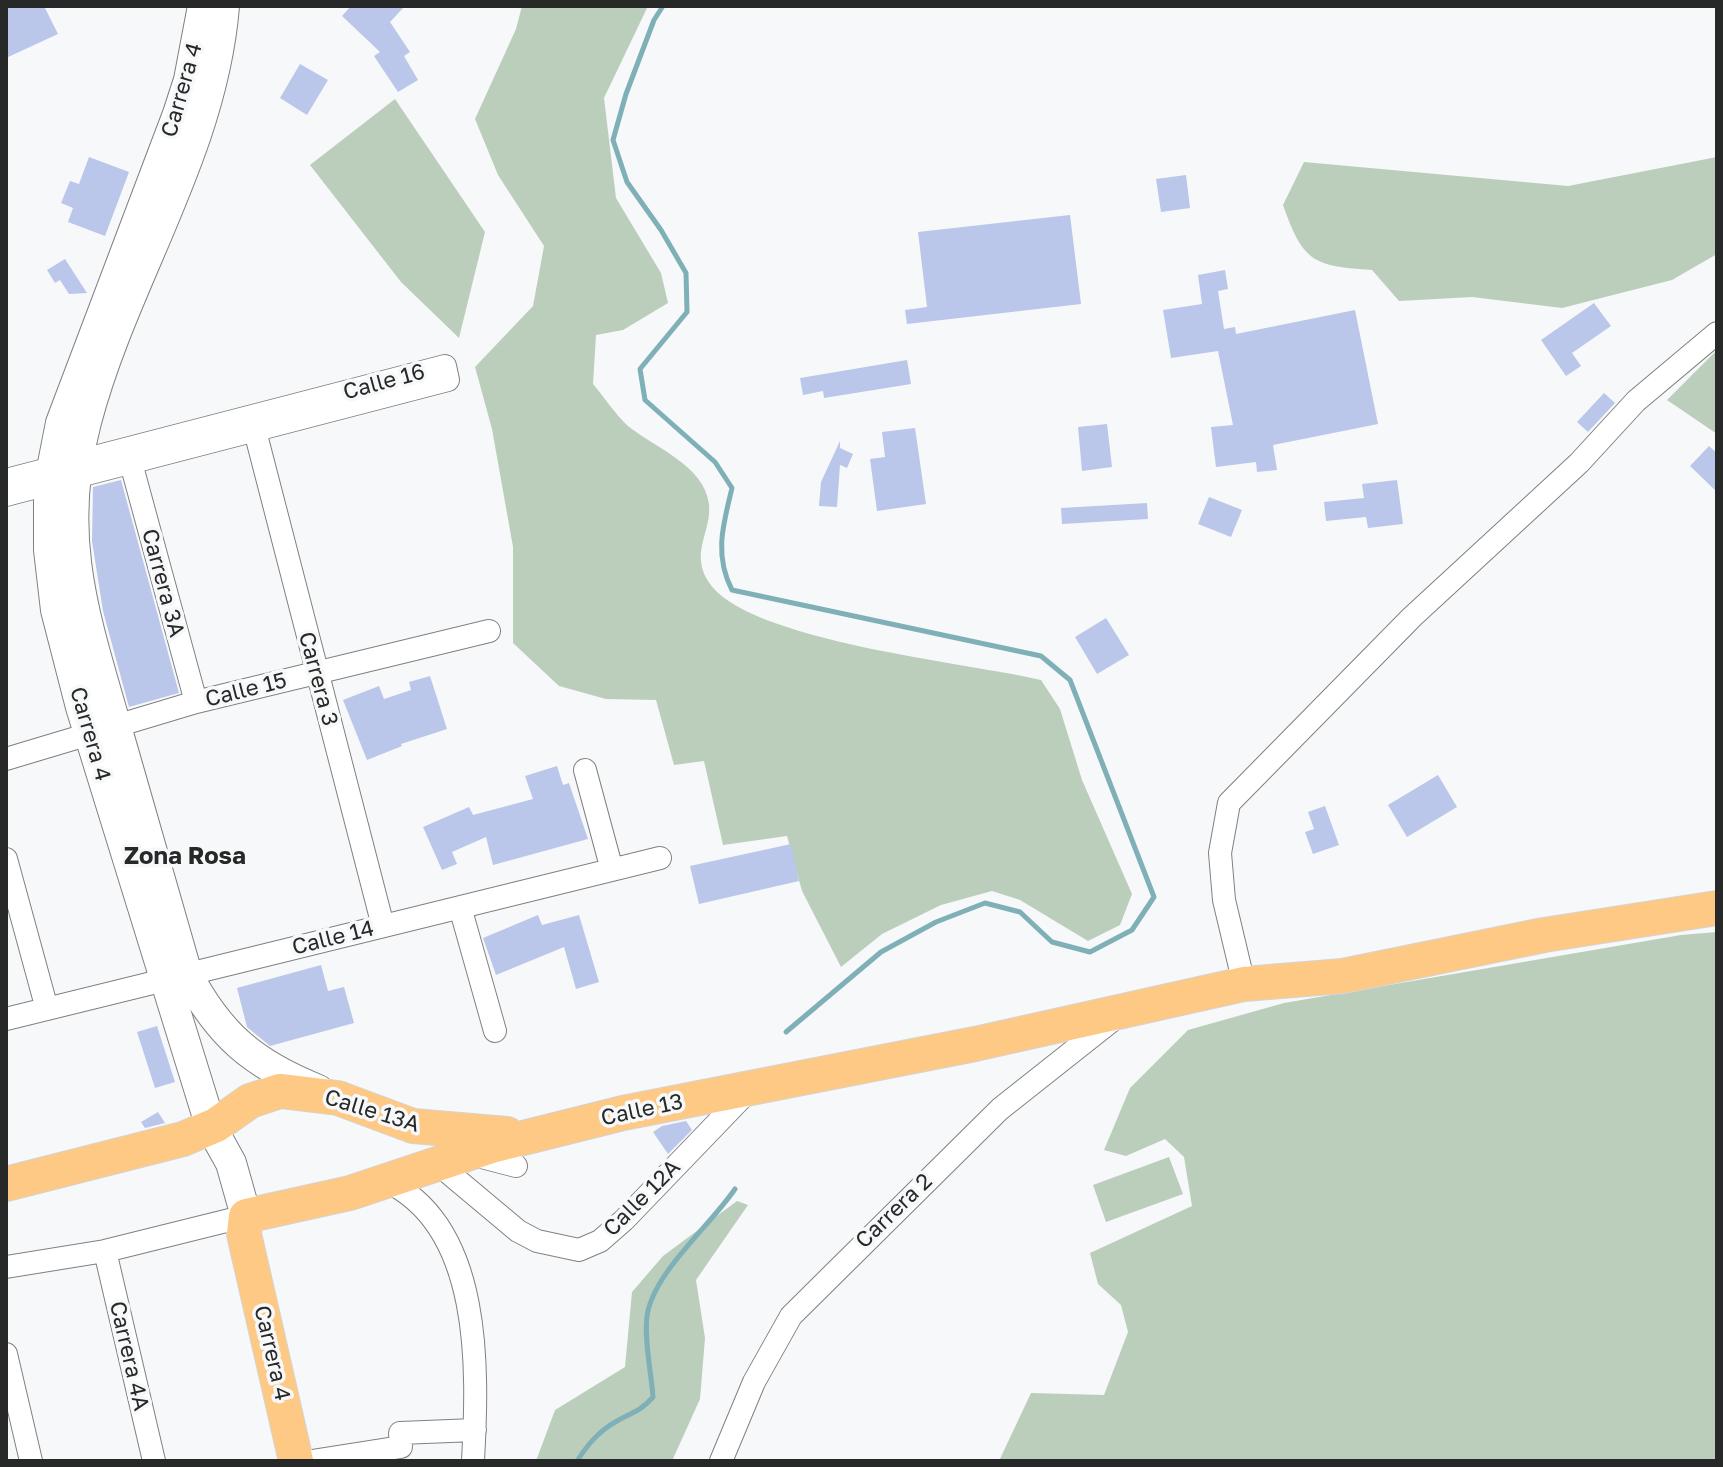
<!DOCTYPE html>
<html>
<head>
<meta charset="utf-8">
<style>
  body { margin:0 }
  #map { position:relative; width:1723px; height:1467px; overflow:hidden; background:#f7f8f9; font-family:"Golos Text",sans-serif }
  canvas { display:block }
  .frame { position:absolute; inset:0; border:8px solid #272828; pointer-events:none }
</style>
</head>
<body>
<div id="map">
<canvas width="1723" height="1467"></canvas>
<div class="frame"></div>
</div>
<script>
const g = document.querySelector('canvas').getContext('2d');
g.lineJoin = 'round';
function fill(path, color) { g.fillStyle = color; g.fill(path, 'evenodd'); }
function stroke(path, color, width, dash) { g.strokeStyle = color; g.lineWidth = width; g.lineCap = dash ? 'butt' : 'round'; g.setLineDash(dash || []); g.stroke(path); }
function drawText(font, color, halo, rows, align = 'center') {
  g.font = font + ' "Golos Text",sans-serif'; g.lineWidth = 7; g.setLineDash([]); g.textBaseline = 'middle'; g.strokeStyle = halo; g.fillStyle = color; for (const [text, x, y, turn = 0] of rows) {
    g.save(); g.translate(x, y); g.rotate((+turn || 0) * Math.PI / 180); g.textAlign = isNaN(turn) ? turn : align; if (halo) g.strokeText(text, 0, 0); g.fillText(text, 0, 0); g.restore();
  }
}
fill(new Path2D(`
  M522,6H648L604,98L616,198L661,273L668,303L623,330L596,335L593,384C604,397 615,414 628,426C655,448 704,465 709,504C712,531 690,552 708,581C744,641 970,663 1041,680L1060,709L1082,780L1132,894L1120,925L1088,941L1020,900L992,891L941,905L882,934L841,967L802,891L787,836L723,845L704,761L674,765L656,700L606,699L559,686L513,643V547L492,429L475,367L533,306L544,246L498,175L475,119L516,29Z
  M395,99L485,232L459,338L401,282L310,165Z
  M1717,157V254L1672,280L1562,308L1472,297L1399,301L1372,270C1313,266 1303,262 1283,205L1304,162L1568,186Z
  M1717,350V434L1667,400Z
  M1717,932V1461H999L1031,1393L1104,1395L1128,1332L1121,1305L1098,1284L1090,1253L1192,1206L1184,1157L1165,1139L1126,1156L1104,1150L1130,1088L1188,1030L1284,1003L1681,935Z
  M1169,1157L1183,1194L1106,1222L1093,1185Z
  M737,1201L748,1205L696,1280L705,1338L700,1399L672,1461H536L555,1410L625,1367L632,1292L663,1256Z`), '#bbcebc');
stroke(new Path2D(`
  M663,6L654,20L626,94L613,140L627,182L661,230L686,273L687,312L640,369L645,400L715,462L732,488C723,525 714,555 732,590L1041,656L1070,680L1154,897L1132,930L1090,952L1052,942L1020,912L985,903L936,922L881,952L786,1032
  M577,1461C588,1444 599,1431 617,1421C633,1412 641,1411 653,1397C651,1371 644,1340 647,1316C653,1273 710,1226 735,1189`), '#7fb0b7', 5);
fill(new Path2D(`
  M6,6H44L58,34L6,58Z
  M351,6H405L390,22L410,52L404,56L418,80L398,92L374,56L380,52L342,16Z
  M300,64L328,80L307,115L280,98Z
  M89,157L129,172L105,236L68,222L73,208L61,203L70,181L79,184Z
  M1186,175L1190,208L1161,212L1156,179Z
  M1070,215L1081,304L907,324L905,310L927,307L918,232Z
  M65,259L87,293L69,294L60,280L55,283L47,270Z
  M1225,270L1228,289L1218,291L1224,329L1235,327L1236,334L1355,310L1378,424L1273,445L1277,470L1257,472L1256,462L1216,467L1211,427L1233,425L1218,351L1171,358L1163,310L1202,304L1198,275Z
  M1594,303L1611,326L1572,353L1581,366L1566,376L1541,340Z
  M907,360L911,384L824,398L823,391L803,395L800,378Z
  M1604,393L1615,403L1588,432L1577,422Z
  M1107,424L1112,467L1082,471L1078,427Z
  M915,428L926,504L877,511L870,459L885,457L882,432Z
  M840,441V448L853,454L847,468L840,465L837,507L819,506L821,482Z
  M1709,446L1717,453V492L1690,466Z
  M121,480L179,693L129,707L103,611L92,541L93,487Z
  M1397,480L1403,524L1368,528L1366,517L1326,521L1324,502L1364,498L1362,484Z
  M1209,497L1242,510L1231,537L1198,524Z
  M1147,503L1148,519L1062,524L1061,508Z
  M1106,618L1129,655L1097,674L1075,637Z
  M430,676L447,729L401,744L402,746L367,760L343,700L379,686L384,699L411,690L409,682Z
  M557,766L563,785L569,783L588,839L493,865L486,837L452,852L457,864L442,870L423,827L469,807L473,815L533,799L525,776Z
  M1438,775L1457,807L1407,837L1388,805Z
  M1325,806L1339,845L1313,854L1305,832L1314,829L1308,812Z
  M791,844L799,881L699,904L690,866Z
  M538,915L542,925L579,915L599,982L576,989L564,947L496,975L483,938Z
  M321,965L328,991L344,987L354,1023L270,1046L247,1027L237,988Z
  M157,1026L175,1082L155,1088L137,1032Z
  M158,1112L165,1123L145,1128L141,1122Z
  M686,1121L692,1130L668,1154L653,1132L662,1126Z`), '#bac7ea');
const street = new Path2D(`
  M255,431L383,926
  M131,463L196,702
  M6,480L445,366L448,380L6,495
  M6,759L196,702L489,631
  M585,770L612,870
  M6,859L47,1009
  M460,907L495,1031
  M1244,984L1224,900L1220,853L1229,803L1412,617L1579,463L1636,401L1717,333
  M6,1019L660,858
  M470,1154L516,1166
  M438,1164L518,1231L537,1241L579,1250L600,1241L624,1220L751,1088
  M386,1181C483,1226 478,1370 473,1461
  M105,1251L154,1461
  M6,1267L105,1251L246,1216
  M6,1354L31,1461
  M312,1461L401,1447L400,1433L475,1430
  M721,1461L754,1382L791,1316L1000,1109L1115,1018`);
const secondary = new Path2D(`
  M203,6L189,80L178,114L61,423L49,484V550L56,610L81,707L211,1127L231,1163L246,1216
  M224,6C212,155 123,281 86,422C55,538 86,621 117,730C140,811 163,892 187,974C219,1035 253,1064 318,1090`);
const primary = new Path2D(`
  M6,1184L183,1139L216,1125L250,1101L280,1091L338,1098L413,1126L507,1134
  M296,1461L244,1234L246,1216L350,1193L491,1146L623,1113L975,1044L1244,984L1343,976L1544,935L1717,908`);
stroke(street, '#808081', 24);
stroke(secondary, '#808081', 32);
stroke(primary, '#d4d4d4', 36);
stroke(street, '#fff', 22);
stroke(secondary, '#fff', 30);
stroke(primary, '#fdc985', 34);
drawText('22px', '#272828', '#f7f8f9', [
  ["Carrera 4",182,90,-74],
  ["Calle 16",384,382,-15],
  ["Carrera 3A",163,583,75],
  ["Carrera 3",318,679,75],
  ["Calle 15",246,690,-14],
  ["Carrera 4",90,734,74],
  ["Calle 14",333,938,-14],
  ["Calle 13",642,1110,-12],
  ["Calle 13A",372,1111,17],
  ["Calle 12A",642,1198,-45],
  ["Carrera 2",894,1211,-44],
  ["Carrera 4",272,1353,77],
  ["Carrera 4A",129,1356,77]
]);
drawText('bold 24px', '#272828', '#f7f8f9', [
  ["Zona Rosa",185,856]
]);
</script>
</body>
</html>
